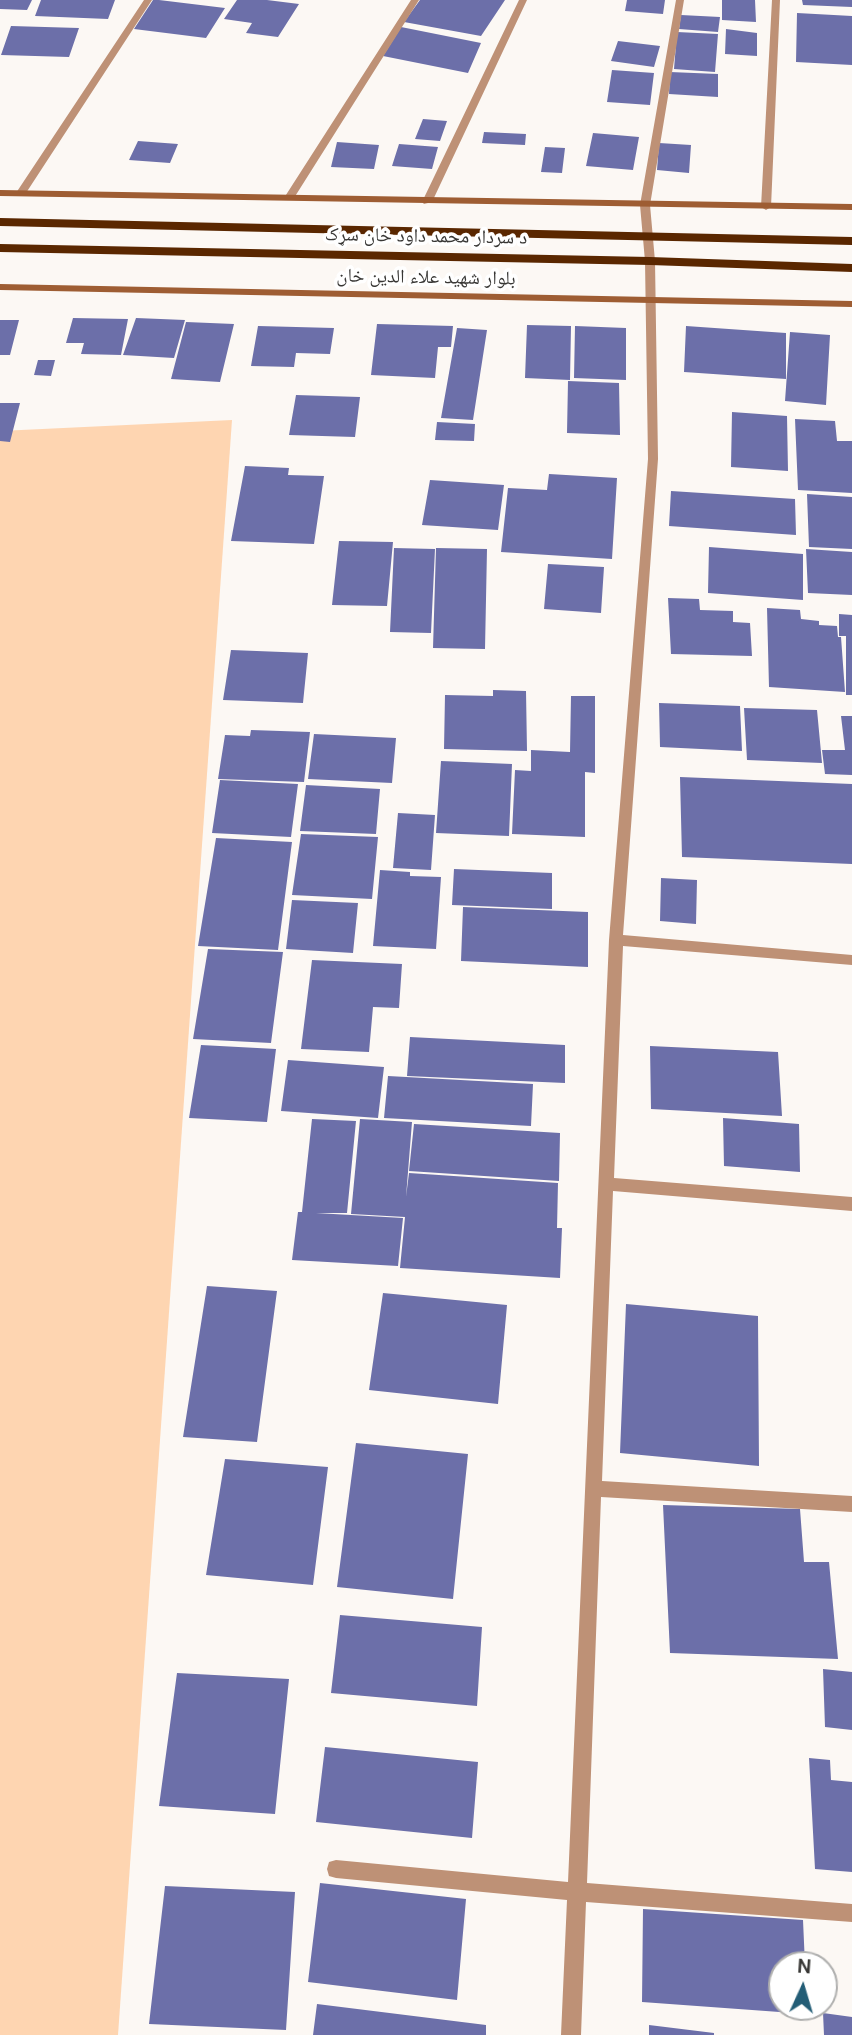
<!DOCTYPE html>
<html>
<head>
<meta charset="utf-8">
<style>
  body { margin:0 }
  #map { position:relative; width:852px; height:2035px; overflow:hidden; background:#fcf8f4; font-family:"DM Sans",sans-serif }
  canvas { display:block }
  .north { position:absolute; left:768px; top:1951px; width:70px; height:70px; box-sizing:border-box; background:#fff; border:2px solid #afafae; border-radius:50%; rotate:4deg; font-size:19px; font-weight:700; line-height:28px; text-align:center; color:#383735 }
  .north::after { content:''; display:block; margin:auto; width:24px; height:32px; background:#235d76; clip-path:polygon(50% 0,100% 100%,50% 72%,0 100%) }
</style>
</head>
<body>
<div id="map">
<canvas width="852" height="2035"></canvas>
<div class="north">N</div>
</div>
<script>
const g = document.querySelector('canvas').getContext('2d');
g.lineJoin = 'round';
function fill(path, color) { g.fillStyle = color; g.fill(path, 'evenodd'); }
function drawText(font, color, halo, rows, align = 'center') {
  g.font = font + ' "DM Sans","Noto Naskh Arabic",sans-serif'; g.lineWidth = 7; g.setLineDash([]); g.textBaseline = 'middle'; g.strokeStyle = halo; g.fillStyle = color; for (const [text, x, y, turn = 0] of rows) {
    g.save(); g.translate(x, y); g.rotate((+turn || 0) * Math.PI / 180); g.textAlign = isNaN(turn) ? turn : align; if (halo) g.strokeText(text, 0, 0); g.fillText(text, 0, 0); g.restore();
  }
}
fill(new Path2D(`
  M232,420L118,2035H0V431Z`), '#fed5b1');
fill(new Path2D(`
  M0,0H32L27,10L0,9Z
  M41,0H115L108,19L35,16Z
  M153,0H159L225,8L206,38L134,29Z
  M237,0H267L299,4L278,37L246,33L252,23L224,19Z
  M420,0H505L481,36L404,22Z
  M627,0H665L663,14L625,11Z
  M722,0H755L756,22L722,20Z
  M802,0H852V7L803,5Z
  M797,13L852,16V65L796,62Z
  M681,15L720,17L718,32L679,29Z
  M11,26L79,28L69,57L1,55Z
  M401,27L481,43L468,73L383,56Z
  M726,29L757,33V56L725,54Z
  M677,32L718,34L715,72L674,69Z
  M618,41L660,46L654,67L611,61Z
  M612,70L654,73L650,105L607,102Z
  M670,72L718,74V97L669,94Z
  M423,119L447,121L440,141L415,139Z
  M484,132L526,134L525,145L482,143Z
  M593,133L639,137L633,170L586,166Z
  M138,141L178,144L170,163L129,160Z
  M337,142L379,145L374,169L331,167Z
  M659,143L691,145L689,173L657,170Z
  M399,144L438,147L432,169L392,166Z
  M545,147L565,148L562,173L541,172Z
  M73,318L128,319L121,355L81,354L84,343H66Z
  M136,318L185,320L174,358L123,355Z
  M0,320H19L10,355H0Z
  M186,322L234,324L220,382L171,379Z
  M377,324L453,326L451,347H438L435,378L371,375Z
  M527,325L571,326L570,380L525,378Z
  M258,326L334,328L330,354L296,353L294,367L251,366Z
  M575,326L626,328V380L574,378Z
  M686,326L786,333V379L684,372Z
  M457,328L487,330L473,420L441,418Z
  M790,332L830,335L826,405L785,401Z
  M38,360H55L51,376L34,375Z
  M568,381L619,383L620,435L567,433Z
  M296,395L360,397L355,437L289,435Z
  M0,403H20L10,442L0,441Z
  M732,412L787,416L788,471L731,467Z
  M795,419L835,421L837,441H852V493L798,490Z
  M437,422L475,424L474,441L435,440Z
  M245,466L289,468L288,475L324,476L314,544L231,541Z
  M549,474L617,478L612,559L501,552L508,488L547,490Z
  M430,480L504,485L498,530L422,525Z
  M671,491L795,499L796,535L669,526Z
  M807,494L852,497V549L809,547Z
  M339,541L393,542L387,606L332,605Z
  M709,547L803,554V600L708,593Z
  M394,548L435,549L431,633L390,632Z
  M436,548L487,549L485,649L433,648Z
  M806,549L852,552V595L808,593Z
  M548,564L604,567L601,613L544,609Z
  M668,598L699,599L700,610L733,611V622L750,623L752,656L671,654Z
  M767,608L800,610L801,619L819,621V625L837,626L838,637H841L845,692L769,687Z
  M839,614L852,615V695H846V636H839Z
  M231,650L308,653L303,703L223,700Z
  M493,690L526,691L527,751L444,749L445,695L493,696Z
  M571,696H595V773L585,772V837L512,834L515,770L531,771V750L570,752Z
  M659,703L740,706L742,751L660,747Z
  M744,708L817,710L822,763L747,760Z
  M841,716H852V775L825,774L822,750H845Z
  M251,730L310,732L304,782L218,779L225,735L250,736Z
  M314,734L396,738L392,783L308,779Z
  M441,761L512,764L509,836L436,833Z
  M680,777L852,784V864L682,857Z
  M220,780L298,784L291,837L212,833Z
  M306,785L380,789L376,834L300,831Z
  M398,813L435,815L431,870L393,868Z
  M301,834L378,837L372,899L292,895Z
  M216,838L292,842L278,950L198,946Z
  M454,869L552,873V909L452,905Z
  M380,870L410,872V876L441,877L436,949L373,946Z
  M661,878L697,880L696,924L660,921Z
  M292,900L358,903L353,953L286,949Z
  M463,907L588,912V967L461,961Z
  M208,949L283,952L271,1043L193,1039Z
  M312,960L402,964L399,1008L373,1007L369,1052L301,1049Z
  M410,1037L565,1045V1083L407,1076Z
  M201,1045L276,1049L267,1122L189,1118Z
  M650,1046L778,1052L782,1116L651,1109Z
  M288,1060L384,1067L378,1118L281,1111Z
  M388,1076L533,1084L531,1126L384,1118Z
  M723,1118L799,1124L800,1172L724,1166Z
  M312,1119L356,1121L347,1213H316L403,1218L398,1266L292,1260L298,1212H302Z
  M360,1119L412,1122L406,1197L409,1173L558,1183L557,1228H562L560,1278L400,1268L405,1217L351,1214Z
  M414,1124L560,1133L559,1181L409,1171Z
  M207,1286L277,1291L257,1442L183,1437Z
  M383,1293L507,1305L498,1404L369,1390Z
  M626,1304L758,1316L759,1466L620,1453Z
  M356,1443L468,1454L453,1599L337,1587Z
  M225,1459L328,1467L313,1585L206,1575Z
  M663,1505L800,1509L804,1562H829L838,1659L670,1653Z
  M340,1615L482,1627L477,1706L331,1693Z
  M823,1669L852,1672V1730L825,1727Z
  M177,1673L289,1679L275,1814L159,1806Z
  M325,1747L478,1762L472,1838L316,1822Z
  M809,1758L830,1760L831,1780L852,1782V1872L815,1869Z
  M320,1883L466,1899L457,2000L308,1982Z
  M165,1886L295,1892L286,2030L149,2024Z
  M643,1909L803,1920L805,1965H782V2007H807V2014L642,2002Z
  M317,2004L486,2025V2035H313Z
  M823,2013L852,2017V2035H824Z
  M649,2025L714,2033V2035H649Z`), '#6c6fa9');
fill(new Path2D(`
  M144,0H152L26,193L18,195L16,193Z
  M411,0H419L294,198L286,200L284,198Z
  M519,0H527L432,202L424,204L422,202Z
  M676,0H684L650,205L655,261L658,459L623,935L852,955V965L623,946L614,1178L852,1197V1211L613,1191L602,1481L852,1496V1512L601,1497L587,1883L852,1904V1922L586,1902L581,2035H561L567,1900L336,1878L329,1876L327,1869L329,1862L336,1860L568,1882L609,940L648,459L645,261L640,205Z
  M772,0H780L771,207L766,210L761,207Z`), '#be9176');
fill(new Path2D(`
  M0,190L852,204V210L0,196Z
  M0,284L852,301V307L0,290Z`), '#9e5d33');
fill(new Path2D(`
  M0,218L852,237V245L0,226Z
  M0,244L650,257L852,264V272L650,265L0,252Z`), '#5a2700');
drawText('19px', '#383735', '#fff', [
  ["د سردار محمد داود خان سړک",426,237,1],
  ["بلوار شهید علاء الدین خان",426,278,1]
]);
</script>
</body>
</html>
